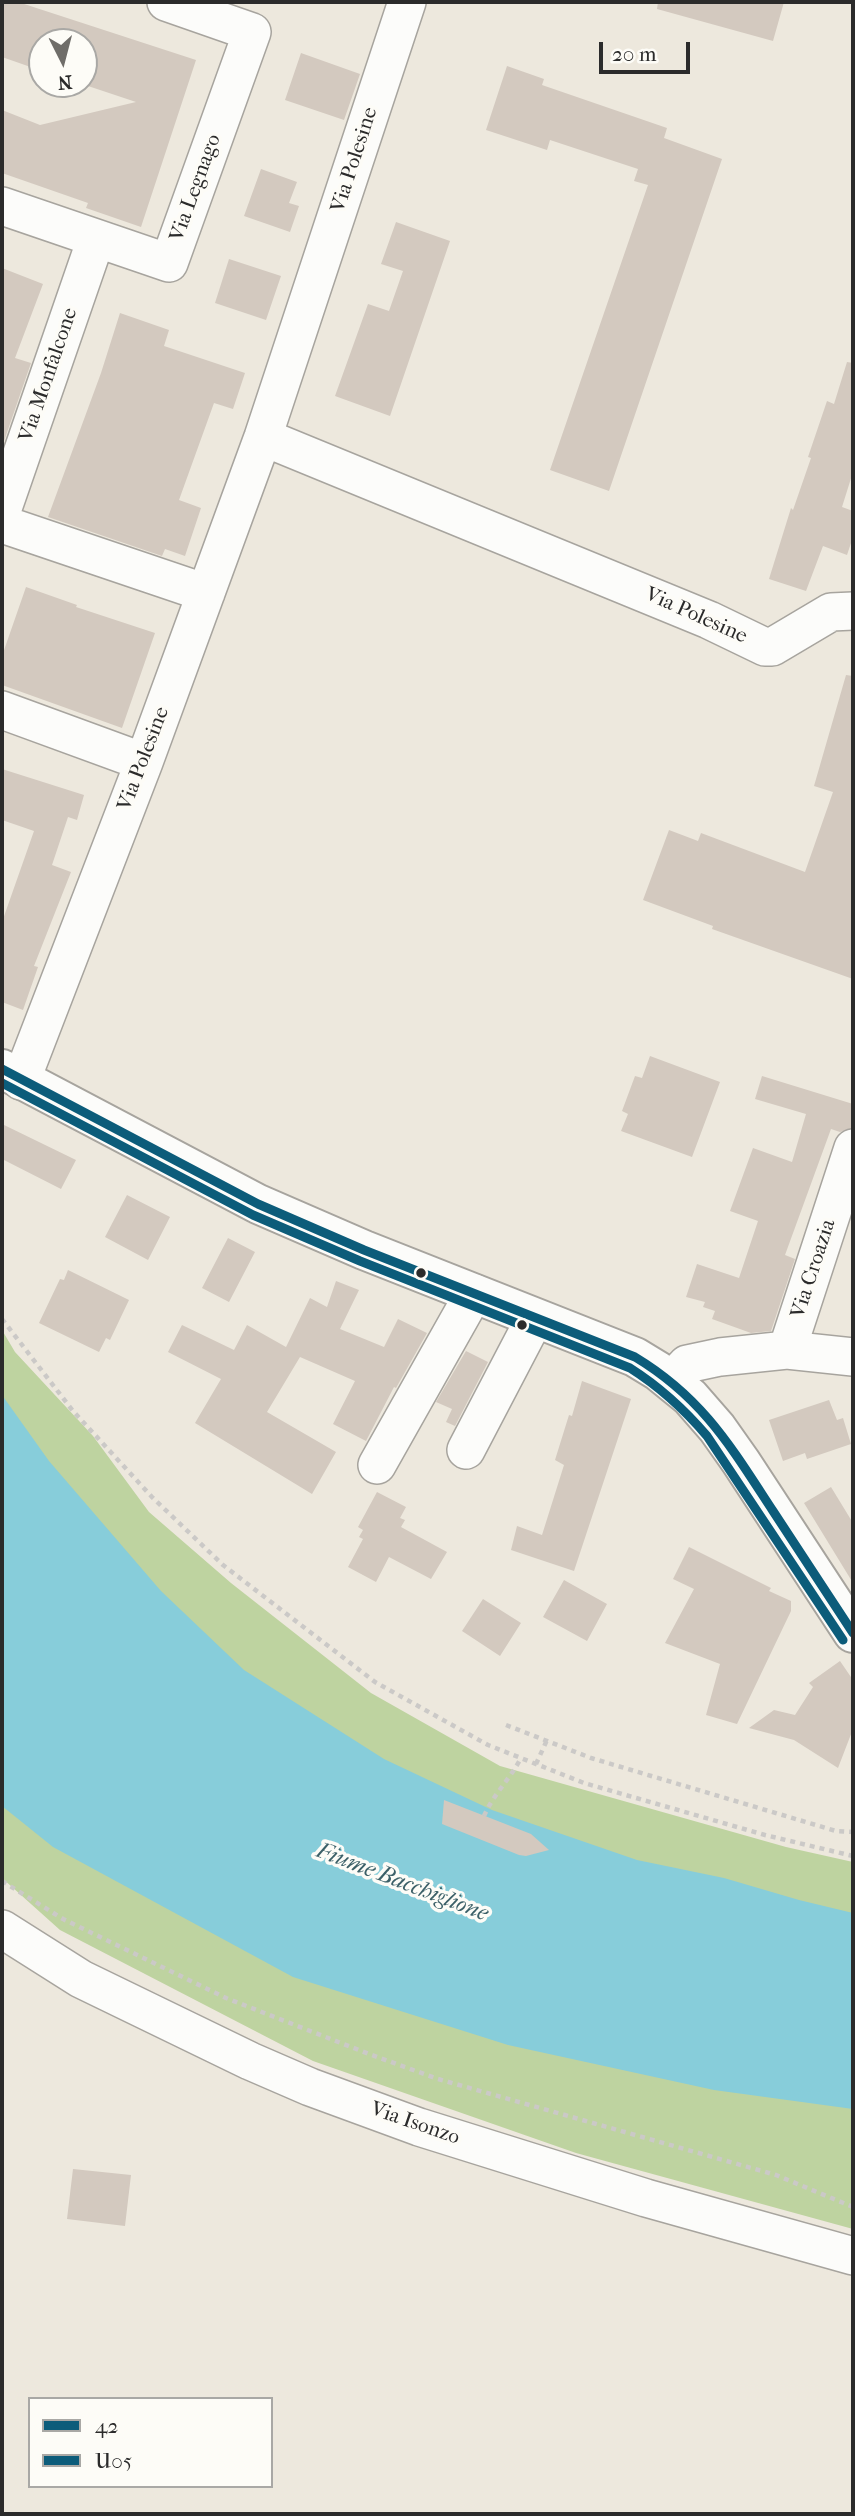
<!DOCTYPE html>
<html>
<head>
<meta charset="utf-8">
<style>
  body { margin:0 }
  #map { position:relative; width:855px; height:2516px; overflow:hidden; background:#ede8dd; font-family:"IM FELL French Canon",serif }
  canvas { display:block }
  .frame { position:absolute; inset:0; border:4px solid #2b2b2b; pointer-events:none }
  .legend { position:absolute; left:28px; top:2397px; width:245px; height:91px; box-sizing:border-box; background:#fdfcf7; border:2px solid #a9a8a5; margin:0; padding:9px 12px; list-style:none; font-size:21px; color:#2b2b2b }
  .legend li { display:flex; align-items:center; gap:14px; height:35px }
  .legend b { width:35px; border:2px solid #a9a8a5 }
  .north { position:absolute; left:28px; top:28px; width:70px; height:70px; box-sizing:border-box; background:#fdfcf7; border:2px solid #a9a8a5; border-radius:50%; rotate:174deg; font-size:19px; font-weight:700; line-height:28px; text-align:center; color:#2b2b2b }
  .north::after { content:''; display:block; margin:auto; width:24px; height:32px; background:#6f6d69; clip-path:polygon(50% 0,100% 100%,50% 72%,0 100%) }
  .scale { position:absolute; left:599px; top:42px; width:91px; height:32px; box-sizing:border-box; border:4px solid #2b2b2b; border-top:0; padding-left:9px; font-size:21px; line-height:24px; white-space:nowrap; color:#2b2b2b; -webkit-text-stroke:5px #fdfcf7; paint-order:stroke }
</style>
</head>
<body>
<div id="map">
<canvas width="855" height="2516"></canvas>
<div class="frame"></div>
<ul class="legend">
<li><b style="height:9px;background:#0c5c7a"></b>42</li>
<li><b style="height:9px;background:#0c5c7a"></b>U05</li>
</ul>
<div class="north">N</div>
<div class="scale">20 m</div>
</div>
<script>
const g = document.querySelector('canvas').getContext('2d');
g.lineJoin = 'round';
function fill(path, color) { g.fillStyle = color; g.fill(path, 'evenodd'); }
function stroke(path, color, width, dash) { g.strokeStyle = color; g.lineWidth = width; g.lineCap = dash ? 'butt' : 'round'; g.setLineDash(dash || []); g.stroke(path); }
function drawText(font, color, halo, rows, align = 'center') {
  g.font = font + ' "IM FELL French Canon",serif'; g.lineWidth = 7; g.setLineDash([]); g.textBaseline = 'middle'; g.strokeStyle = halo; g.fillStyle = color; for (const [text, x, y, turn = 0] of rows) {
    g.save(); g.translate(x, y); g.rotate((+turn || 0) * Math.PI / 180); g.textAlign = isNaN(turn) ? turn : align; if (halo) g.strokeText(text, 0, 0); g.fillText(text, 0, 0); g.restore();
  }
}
fill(new Path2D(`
  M2,1330L15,1352L93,1436L149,1512L231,1583L371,1693L500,1766L786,1847L853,1862V2229L576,2153L313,2061L60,1930L2,1878Z`), '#bed3a0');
fill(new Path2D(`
  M2,1395L49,1461L161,1591L244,1670L384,1759L492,1810L637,1860L724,1878L799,1900L853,1913V2109L714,2090L508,2045L293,1977L53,1847L2,1806Z`), '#87cdda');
fill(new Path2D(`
  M2,2H18L196,60L141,227L86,208L88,203L2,173V110L40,125L136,102L82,84H84V42H42V71L2,57Z
  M658,2H784L773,41L657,9Z
  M301,53L360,74L344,120L285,100Z
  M507,66L544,79L542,85L667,128L664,138L722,159L609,491L550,470L648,185L634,181L638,169L550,140L547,150L486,130Z
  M261,169L297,182L289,203L299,206L290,232L244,216Z
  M396,222L450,241L390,416L335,396L368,304L389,311L403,271L381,264Z
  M229,259L281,276L266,320L215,303Z
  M2,268L43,284L15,358L31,363L2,447Z
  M120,313L169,330L164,346L245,373L233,409L214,403L179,500L201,508L185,556L165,549L162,556L48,517L101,373Z
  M847,362L853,363V472L842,507L853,511V537L847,555L823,546L806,591L769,579L791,508L793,510L811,458L808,457L827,401L834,404Z
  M26,587L77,605L76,607L155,633L122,728L2,685V656Z
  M846,675L853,676V979L712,929L713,926L643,900L669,830L698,841L701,833L805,872L833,792L814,786Z
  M2,769L84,795L77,820L68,817L52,865L71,872L34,966L38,967L23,1010L2,1002V922L34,831L2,820Z
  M650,1056L720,1082L692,1157L621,1131L628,1114L622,1111L635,1076L642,1078Z
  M762,1076L853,1104V1128L840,1132L831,1129L785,1255L795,1259L771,1331L751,1333L712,1319L715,1311L703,1307L705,1302L686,1297L697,1264L739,1278L758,1221L730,1211L753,1148L792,1162L806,1114L755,1099Z
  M2,1124L76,1160L61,1189L2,1159Z
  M127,1195L170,1217L148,1260L105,1237Z
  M228,1238L255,1252L229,1302L202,1288Z
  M68,1270L129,1300L110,1340L106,1338L99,1352L39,1323L60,1279L64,1280Z
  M336,1281L359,1290L340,1329L384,1347L398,1319L427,1333L396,1388L394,1387L366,1441L333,1424L355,1381L300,1357L267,1412L336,1452L312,1494L195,1423L221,1379L168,1352L182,1325L234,1350L247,1325L286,1347L310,1298L327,1307Z
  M466,1351L488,1362L455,1426L446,1422L452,1409L436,1402Z
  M582,1381L631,1399L574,1571L511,1550L517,1526L542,1535L564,1465L555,1460L569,1415L572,1416Z
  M829,1400L837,1420L843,1418L851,1444L807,1459L805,1453L783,1461L769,1420Z
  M831,1487L853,1523V1583L804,1503Z
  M377,1492L406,1507L400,1518L405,1520L401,1527L447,1552L431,1579L389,1557L376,1582L348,1567L363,1539L359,1537L363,1530L358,1527Z
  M689,1547L771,1588L769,1591L791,1601V1611L737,1724L706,1715L720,1664L665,1643L694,1589L673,1579Z
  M564,1580L607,1604L587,1641L543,1617Z
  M483,1599L521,1623L500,1656L462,1631Z
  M840,1661L853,1680V1729L838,1768L794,1740L749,1728L774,1710L795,1715L813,1687L809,1683Z
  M444,1800L531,1834L549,1850L526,1856L519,1855L442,1824Z
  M73,2169L131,2175L125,2226L67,2219Z`), '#d3c9bf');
const minor = new Path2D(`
  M2,206L169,263L252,32L166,2
  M263,437L709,620L765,647H772L831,612L853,611
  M2,511L96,239
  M2,524L206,593
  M2,710L144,762
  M21,1081L144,762L263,437L407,2
  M787,1350L853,1148
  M671,1381L687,1364L720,1357L787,1350L853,1357
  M466,1450L535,1318
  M377,1465L474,1293
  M2,1929L81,1979L250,2061L310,2087L419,2127L646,2198L853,2256`);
const tertiary = new Path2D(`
  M2,1069L258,1204L364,1250L602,1344L635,1357L658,1371L690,1397L717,1428L741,1462L853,1633`);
stroke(minor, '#a7a49e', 40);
stroke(tertiary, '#a7a49e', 42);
stroke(new Path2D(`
  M2,1319L73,1411L152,1497L223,1565L375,1682L488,1745L584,1783L765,1835L853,1856
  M506,1725L591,1758L836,1831L853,1832
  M536,1764L547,1740
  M484,1816C493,1795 510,1779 521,1758
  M2,1881L63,1919L226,1998L369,2054L438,2079L776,2175L853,2207`), '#cbc9c7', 4.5, [5, 5]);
stroke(minor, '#fcfcfa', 37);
stroke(tertiary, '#fcfcfa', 38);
stroke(new Path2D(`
  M2,1069L258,1204L364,1250L635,1357C703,1398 731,1447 773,1511C800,1552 826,1592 853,1633`), '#0c5c7a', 9);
stroke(new Path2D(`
  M2,1083L253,1215L360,1261L630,1368C660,1387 684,1409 707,1436L843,1640`), '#0c5c7a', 9);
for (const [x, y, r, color] of [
  [421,1273,6,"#2b2b2b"],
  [522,1325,6,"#2b2b2b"]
]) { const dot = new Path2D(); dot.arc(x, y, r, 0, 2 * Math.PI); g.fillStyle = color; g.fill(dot); stroke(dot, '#fdfcf7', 2.5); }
drawText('21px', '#2b2b2b', '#fdfcf7', [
  ["Via Polesine",355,160,-72],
  ["Via Legnago",196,188,-70],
  ["Via Monfalcone",49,375,-71],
  ["Via Polesine",696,616,24],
  ["Via Polesine",144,759,-69],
  ["Via Croazia",814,1269,-72],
  ["Via Isonzo",415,2124,19]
]);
drawText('italic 23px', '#3c6068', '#fdfcf7', [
  ["Fiume Bacchiglione",402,1883,21]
]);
</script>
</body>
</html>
